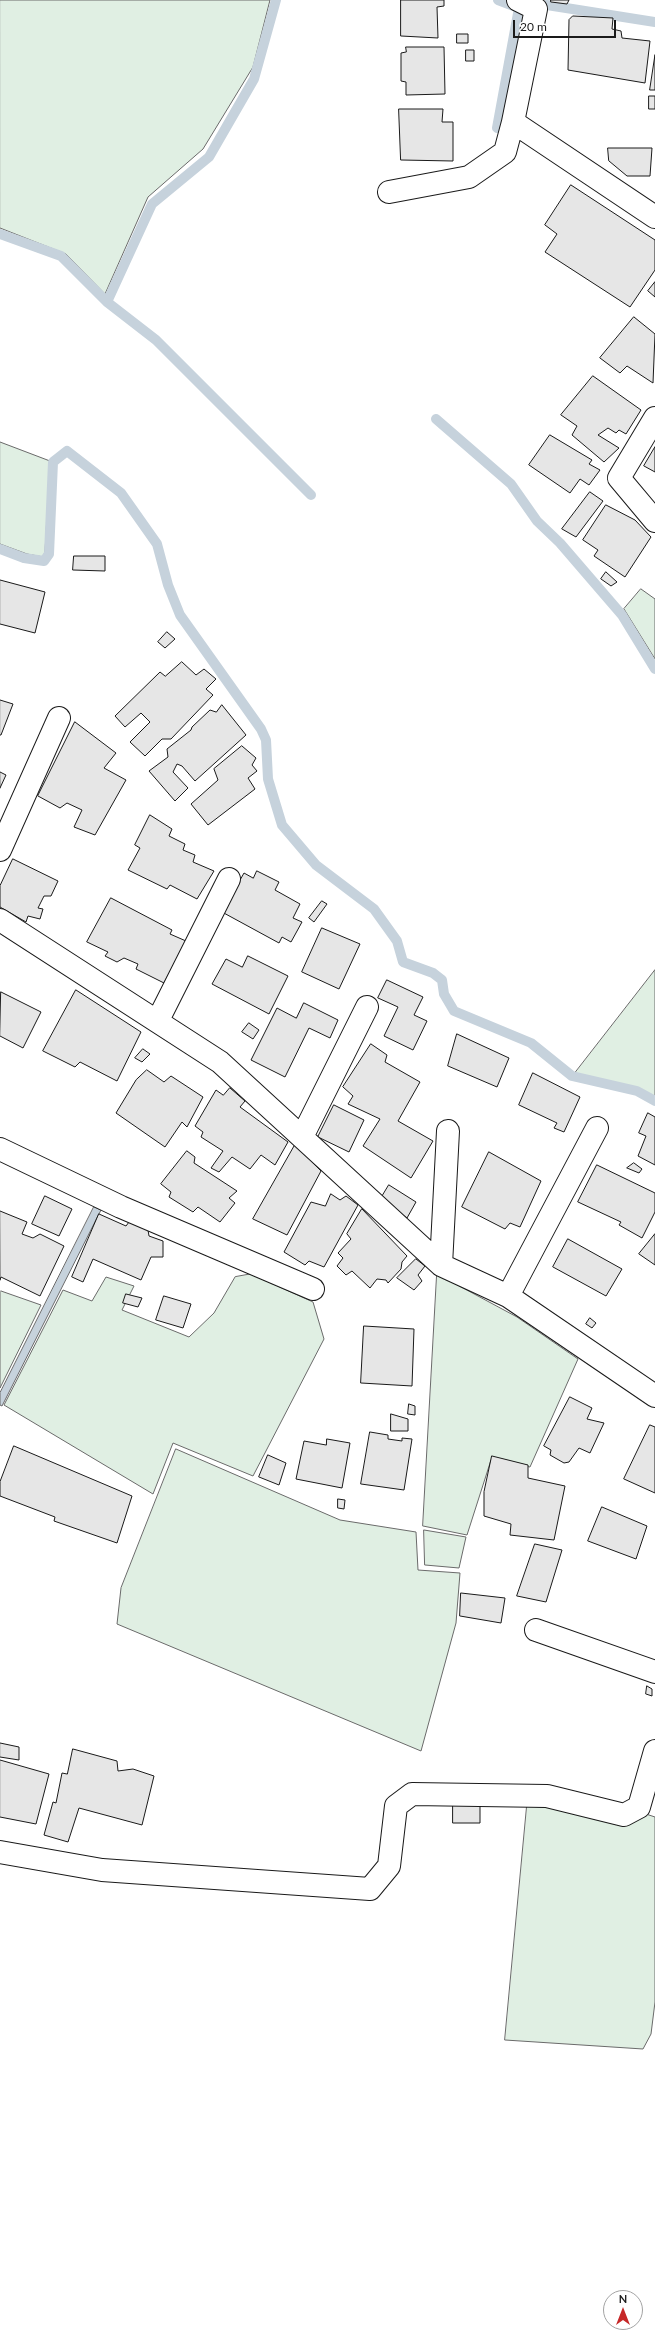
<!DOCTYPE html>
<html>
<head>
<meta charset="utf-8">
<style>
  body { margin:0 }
  #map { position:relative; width:655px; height:2342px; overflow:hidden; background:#fff; font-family:Lato,sans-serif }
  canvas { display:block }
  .north { position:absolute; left:603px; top:2290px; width:40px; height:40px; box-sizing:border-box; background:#fff; border:1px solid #a3a3a3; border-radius:50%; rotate:0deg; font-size:11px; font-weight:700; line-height:16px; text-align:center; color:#1a1a1a }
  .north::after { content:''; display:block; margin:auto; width:14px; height:18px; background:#c62828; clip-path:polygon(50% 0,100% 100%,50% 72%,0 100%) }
  .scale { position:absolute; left:513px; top:20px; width:103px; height:18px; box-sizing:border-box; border:2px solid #1a1a1a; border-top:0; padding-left:5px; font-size:12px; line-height:14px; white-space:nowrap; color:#1a1a1a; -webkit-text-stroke:3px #fff; paint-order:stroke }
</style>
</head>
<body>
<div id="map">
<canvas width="655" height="2342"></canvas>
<div class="north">N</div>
<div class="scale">20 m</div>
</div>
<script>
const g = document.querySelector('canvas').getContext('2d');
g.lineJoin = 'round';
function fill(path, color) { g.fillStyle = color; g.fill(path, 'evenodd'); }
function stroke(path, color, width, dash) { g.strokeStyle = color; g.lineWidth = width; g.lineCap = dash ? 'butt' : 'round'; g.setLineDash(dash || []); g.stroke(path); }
const green = new Path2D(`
  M0,0H270L253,67L203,149L148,197L105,294L66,254L0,228Z
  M0,442L50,461L45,552L43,557L27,554L0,544Z
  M641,589L655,599V659L624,609Z
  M655,970V1098L634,1087L575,1073Z
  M251,1274L313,1302L324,1339L253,1476L173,1443L153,1494L4,1405L63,1290L92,1301L106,1277L134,1286L122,1310L189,1337L214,1313L235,1277Z
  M437,1274L517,1317L578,1359L530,1467L491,1460L467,1535L423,1526Z
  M1,1291L41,1305L0,1388V1292Z
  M176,1449L340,1520L416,1532L418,1570L460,1573L456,1623L421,1751L117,1624L121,1588Z
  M424,1530L466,1537L459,1568L425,1565Z
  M527,1806L646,1814L655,1817V2002L651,2034L643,2049L505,2040Z`);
fill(green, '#e0efe3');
stroke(green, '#6a6a6a', 1);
const water = new Path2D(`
  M94,1207L101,1210L2,1406L0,1405V1393Z`);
fill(water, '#c6d2dc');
stroke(water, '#6a6a6a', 1);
stroke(new Path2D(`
  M532,7L547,5L655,22
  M497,128L519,8L498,0
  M0,234L61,256L107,302L156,340L311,495
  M107,302L152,204L209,157L254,79L276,0
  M436,419L511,484L537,521L560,543L622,615L655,669
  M0,549L24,558L44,561L49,554L53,462L67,451L121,493L157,544L168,585L180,615L261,729L266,740L268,779L282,825L316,865L374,909L397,941L403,962L433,973L442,980L444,994L454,1011L531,1043L572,1076L637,1091L655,1101`), '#c6d2dc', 10);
const building = new Path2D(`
  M401,0H444V6L437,7L438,38L401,36Z
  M551,0H569L567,4L551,2Z
  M573,16L613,18L612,29L621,31L622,38L650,41L645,83L568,70L569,20Z
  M457,34H468V43H457Z
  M406,47H444L445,94L406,95V82L401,81V53L406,52Z
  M466,50H474V61H466Z
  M655,55V90H650Z
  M649,96H655V109H649Z
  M399,109H443L442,122H453V161L401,160Z
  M608,148H652L650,176H627L609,161Z
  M571,185L655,240V270L630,307L545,252L557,234L545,225Z
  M655,282V297L648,291Z
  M634,317L655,334L653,383L627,366L620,373L600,358Z
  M593,376L641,410L626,434L619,430L616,433L608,428L598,435L619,448L604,462L572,435L577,426L561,415Z
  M550,435L592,460L589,464L600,470L589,485L580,479L570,493L529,465Z
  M655,447V472L644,466Z
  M590,492L603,501L576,537L562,529Z
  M606,505L635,520L651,537L625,577L594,556L598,550L583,540Z
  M74,556H105V571L73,570Z
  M606,572L617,582L611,586L601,579Z
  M0,580L45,592L35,633L0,624Z
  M167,632L175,639L165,648L158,642Z
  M182,662L196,675L204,669L216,679L206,689L213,695L171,739H162L145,756L130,742L150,722L141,713L125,727L115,716L160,672L165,676Z
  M0,700L13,704L1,735H0Z
  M222,705L246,735L195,781L182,766L177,764L173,772L188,788L175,801L149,771L168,757L167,749L191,730L192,727L210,710L216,712Z
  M75,722L116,753L104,768L126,780L95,835L74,827L82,810L67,803L60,808L38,796Z
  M242,746L256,758L252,765L257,771L248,778L255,789L208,825L191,804L218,780L214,769Z
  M0,772L6,775L0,788Z
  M150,815L172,829L169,836L185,844L183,850L195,855L193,862L214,871L197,899L170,885L167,889L128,870L140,848L135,845Z
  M13,859L58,881L51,896H44L38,908L43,909L40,919L28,916L26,922L0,907V886Z
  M257,871L279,882L275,890L300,904L293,918L302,922L291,942L282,937L279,943L222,912L244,873L253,878Z
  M111,898L172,930L170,934L186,941L164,983L136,969L138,964L124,958L117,962L105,956L108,952L87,942Z
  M322,901L327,904L314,922L309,918Z
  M322,928L360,944L339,989L302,972Z
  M248,956L288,976L269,1014L212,984L226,959L242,967Z
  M387,980L423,997L414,1015L427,1021L413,1050L384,1036L398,1007L378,998Z
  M76,990L141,1032L117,1081L80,1062L75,1067L43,1051Z
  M1,992L41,1012L23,1048L0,1036Z
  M304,1003L338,1020L330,1038L309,1028L285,1077L251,1060L277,1008L296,1018Z
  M249,1023L259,1030L253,1039L242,1032Z
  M457,1034L509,1058L497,1087L448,1066Z
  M371,1044L387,1055L385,1062L420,1082L398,1121L433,1141L411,1178L363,1146L380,1119L348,1104L353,1096L343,1087Z
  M143,1049L150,1054L142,1062L135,1058Z
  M147,1070L164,1082L171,1076L203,1097L187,1127L182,1122L165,1147L116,1113L136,1080Z
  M533,1073L580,1097L564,1132L554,1128L557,1123L519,1105Z
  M230,1088L245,1101L240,1107L288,1142L275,1165L261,1155L250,1169L232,1157L219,1172L211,1168L223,1151L201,1137L203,1132L195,1126L216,1090L223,1095Z
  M334,1105L364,1120L349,1152L318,1137Z
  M648,1113L655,1117V1165L638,1156L646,1136L639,1133Z
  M295,1145L321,1171L287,1235L253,1219Z
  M187,1151L195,1157L194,1163L237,1191L229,1198L235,1203L220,1222L198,1207L193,1212L169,1197L171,1192L161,1184Z
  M489,1152L541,1181L520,1227L510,1223L505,1229L462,1207Z
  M634,1163L642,1169L639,1173L627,1168Z
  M597,1165L655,1193V1212L642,1238L619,1225L621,1222L578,1202Z
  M389,1185L416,1202L407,1218L380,1200Z
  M331,1194L340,1200L346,1196L358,1205L324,1267L309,1261L305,1265L284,1252L311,1202L325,1206Z
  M45,1196L72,1209L59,1236L32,1224Z
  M362,1209L407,1256L402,1262L401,1269L388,1283L386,1280L377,1279L370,1288L352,1271L346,1275L337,1266L343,1258L338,1253L351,1239L347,1234Z
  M0,1211L27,1222L22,1234L33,1238L40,1234L64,1246L40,1296L1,1277L0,1280Z
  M99,1214L126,1226L129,1222L148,1230L149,1236L163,1241V1257H151L141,1280L93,1259L83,1282L72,1277Z
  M655,1234V1265L639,1254Z
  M568,1239L622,1269L606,1296L553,1267Z
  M416,1259L425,1266L418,1275L422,1281L414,1290L397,1278Z
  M126,1294L142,1298L138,1307L123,1303Z
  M164,1296L191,1304L183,1328L156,1320Z
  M590,1318L596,1323L592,1328L586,1324Z
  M364,1326L414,1329L412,1386L361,1383Z
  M570,1397L592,1408L587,1419L604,1423L590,1453L579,1448L569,1462L564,1463L550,1455L551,1450L544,1446Z
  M409,1404L415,1406V1415L408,1414Z
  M391,1414L408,1419V1431H391Z
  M650,1425L655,1427V1493L624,1479Z
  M370,1432L388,1435V1439L402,1441V1438L412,1439L404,1490L361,1484Z
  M327,1439L350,1443L342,1488L296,1479L304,1441L326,1445Z
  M14,1446L132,1496L117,1543L54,1521L55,1517L0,1496V1482Z
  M268,1455L286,1463L279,1485L259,1477Z
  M492,1456L528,1465V1478L565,1486L554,1540L510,1535L511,1524L484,1516V1492Z
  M338,1499L345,1500L344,1509L338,1508Z
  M602,1507L647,1526L636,1559L588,1541Z
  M535,1544L562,1550L546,1602L517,1596Z
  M461,1593L505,1598L501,1623L460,1616Z
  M647,1686L652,1689V1696L646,1694Z
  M0,1743L19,1747V1760L0,1757Z
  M73,1749L117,1761L118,1771L133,1769L154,1776L142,1825L79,1808L68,1842L44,1835L53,1802L56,1803L62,1773L67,1774Z
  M0,1760L49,1774L36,1824L0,1817Z
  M453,1804H480V1823H453Z`);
fill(building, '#e6e6e6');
stroke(building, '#1a1a1a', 1);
const minor = new Path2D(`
  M518,0L536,9L513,122L655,217
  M389,192L469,177L505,152L513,122
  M655,418L619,478L655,521
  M0,850L59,718
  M0,920L220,1062L441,1265L508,1296L655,1396
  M158,1020L229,879
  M302,1137L367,1007
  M0,1149L121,1207L313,1289
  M441,1265L448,1131
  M508,1296L597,1128
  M536,1630L655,1672
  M0,1852L102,1870L370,1889L389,1866L396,1806L412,1794L547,1796L624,1815L639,1807L655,1751`);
stroke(minor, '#1a1a1a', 24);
stroke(minor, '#fff', 22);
</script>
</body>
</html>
